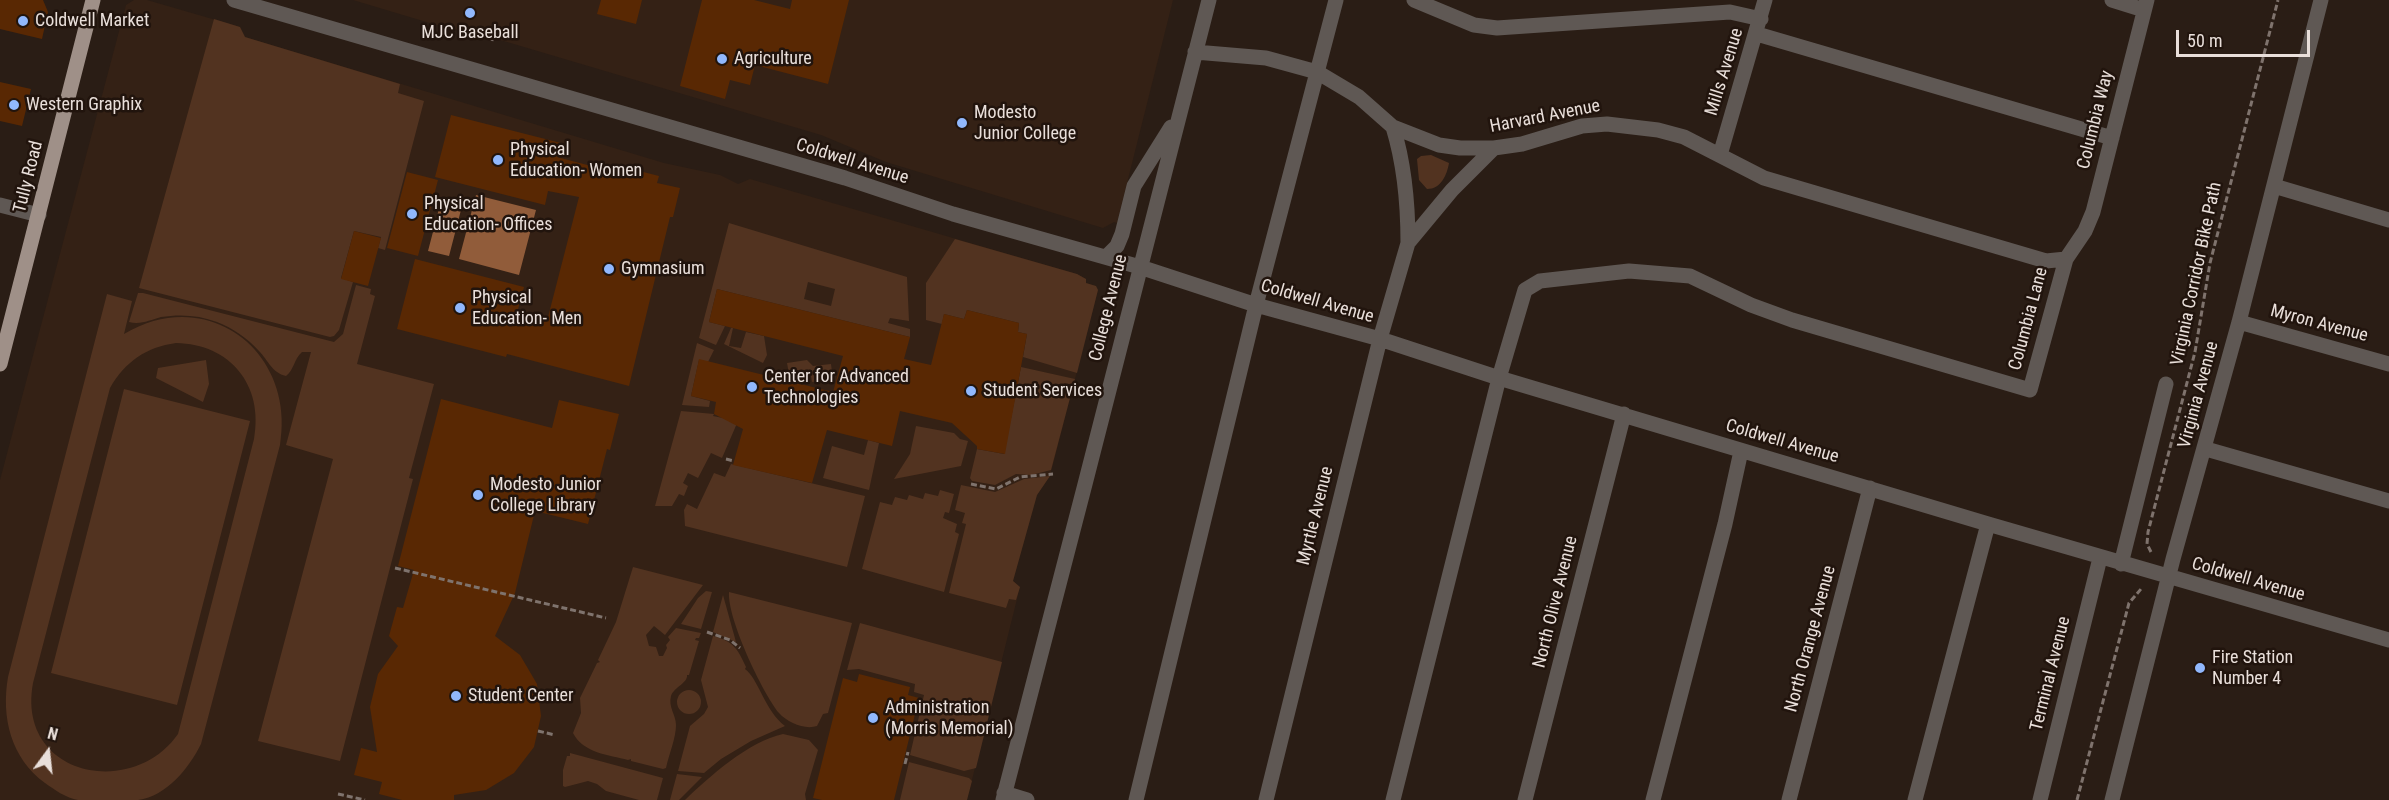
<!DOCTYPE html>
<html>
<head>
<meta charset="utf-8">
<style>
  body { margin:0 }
  #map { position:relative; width:2389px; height:800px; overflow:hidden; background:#2a1d15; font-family:"Roboto Condensed",sans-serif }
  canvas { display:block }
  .north { position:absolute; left:18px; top:722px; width:60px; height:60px; -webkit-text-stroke:4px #21140d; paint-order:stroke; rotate:15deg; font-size:16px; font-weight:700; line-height:24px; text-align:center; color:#e9dfda }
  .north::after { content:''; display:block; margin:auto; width:21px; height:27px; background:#e9dfda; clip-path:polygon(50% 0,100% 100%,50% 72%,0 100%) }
  .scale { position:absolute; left:2176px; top:30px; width:134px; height:27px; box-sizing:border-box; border:3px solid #e9dfda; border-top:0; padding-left:8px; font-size:18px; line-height:21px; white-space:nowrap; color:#e9dfda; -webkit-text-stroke:4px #21140d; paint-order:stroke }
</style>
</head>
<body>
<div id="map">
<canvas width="2389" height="800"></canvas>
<div class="north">N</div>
<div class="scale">50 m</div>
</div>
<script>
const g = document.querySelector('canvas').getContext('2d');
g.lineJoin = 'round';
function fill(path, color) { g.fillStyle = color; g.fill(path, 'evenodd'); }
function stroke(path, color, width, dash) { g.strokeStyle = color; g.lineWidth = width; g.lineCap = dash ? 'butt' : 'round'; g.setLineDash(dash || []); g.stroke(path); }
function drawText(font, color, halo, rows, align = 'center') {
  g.font = font + ' "Roboto Condensed",sans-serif'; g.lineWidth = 5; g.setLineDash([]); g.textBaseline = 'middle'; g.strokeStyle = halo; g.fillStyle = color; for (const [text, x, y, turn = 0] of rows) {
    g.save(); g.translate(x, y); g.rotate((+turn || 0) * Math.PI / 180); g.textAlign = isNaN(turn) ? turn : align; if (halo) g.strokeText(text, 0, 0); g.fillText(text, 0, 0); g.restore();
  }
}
fill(new Path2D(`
  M134,0H147L240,27L245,37L664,163L720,175L738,184L750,179L1077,274L1086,279V283L1096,286L1098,290L1050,476L1037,495L1013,581L1020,587L967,800H0V480L126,5Z
  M353,0H1173L1117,223L1114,222L1103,228L886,162L821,135L497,39L433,24Z`), '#342115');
fill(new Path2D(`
  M214,19L240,27L245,37L400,84L398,93L424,101L385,250L378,248L381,237L354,231L341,278L353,282L339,330L334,336L330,337L139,288Z
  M1431,155L1449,163C1447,175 1441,189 1427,189L1419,180L1417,159L1421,156Z
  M729,223L907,277L909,321L890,318L888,323L910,329V337L717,289L709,322L725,326L716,345L699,338ZM808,282L835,289L831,306L804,299Z
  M955,239L1077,274L1086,279V283L1096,286L1098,290L1077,373L1023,357L1027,334L1018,332L1019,323L967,310L964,319L944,314L942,324L926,320V283Z
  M356,285L371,289L370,294L375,296L357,364L434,384L409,478L413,479L340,761L258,741L333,459L286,445L311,352H302C294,359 294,370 286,376C272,373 268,360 259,351C247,338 233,328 217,322C199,315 180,314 161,317C150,320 141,325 129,322L138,293H143L334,342L343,334Z
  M107,294L132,301L124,334C207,284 296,351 280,445L201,744C189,768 167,796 138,800C127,800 116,800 106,800C97,800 87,800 78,800C66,798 55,790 45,783C11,758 1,718 8,677ZM176,343C230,344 264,385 254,439L178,734C132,800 16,776 33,683L110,388C125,362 146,347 176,343Z
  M731,328H733L729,346L741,348L746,332L764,336L767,355L763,363L724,344Z
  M697,343L714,350L708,362L699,360L691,396L710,401L709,407L682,405Z
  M206,360L209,384L203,402L156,378L158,368Z
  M807,360L813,366L831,364L833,380L812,382L811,376L800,377L799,372L789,374L787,363Z
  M1021,367L1075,379L1051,470L1031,475L1016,474L995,485L972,481L970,478L977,449L1004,454Z
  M124,389L250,421L177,705L51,673Z
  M681,411L714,414L713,416L738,421L722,458L711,453L698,478L688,473L683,483L688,486L684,496L679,494L672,506H655Z
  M916,426L954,433L960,439L968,441L961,466L894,479L910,454Z
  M868,440L879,443L869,490L823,478L832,446L864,455Z
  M731,464L865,496L847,567L685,526L684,510L687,504L697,509L714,473L725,477Z
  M1050,476L1037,495L1013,581L1020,587L1016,600L1009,599L1006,608L949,593L966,524L962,523L965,513L955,510L961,485L995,492L1024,479Z
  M940,490L954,494L949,513L945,512L943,518L957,524L955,532L959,534L944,592L862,569L880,502L892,505L895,497L907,500L909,495L923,499L925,493L938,496Z
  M633,567L703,585L665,635L654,626L646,635L649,646L656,647L659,656H663L667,648L666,645L670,640L668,637L676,628L701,633L699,638H696L695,640L699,641L689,675H687C688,683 674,687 671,696C668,707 676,715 676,725C676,738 669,754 666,768L663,769L631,761V759L628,760C609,755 583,753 573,733L581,713L580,698L597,663L600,662L598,660L616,622Z
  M706,591L712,592L701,629L681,624L698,598Z
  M729,592L852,623L828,713L823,714L817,726C805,730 788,723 779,713C762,692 727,618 729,592Z
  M723,595L736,642L713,632Z
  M860,623L1002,662L976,768L964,771L910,755L924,695L914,692L915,684L859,669L847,670Z
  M713,636C733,641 738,649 746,667L745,669C758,678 765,711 785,726L751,741L721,759L704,773L678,771L690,726L704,714L708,707L701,680Z
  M677 702a12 12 0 1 1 24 0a12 12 0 1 1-24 0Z
  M783,734L809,740L818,750L805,794L806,800H685C709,777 749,741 783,734Z
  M570,753L663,778L657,800H639L606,791L597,784L588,781L565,787L563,786V770L567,756H570Z
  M909,762L969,778L972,781L967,800H900Z
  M677,774L702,777L679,800H670Z`), '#523320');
fill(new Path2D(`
  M476,195L536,210L519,275L459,259Z
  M440,205L461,210L449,256L428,251Z`), '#915c3a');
fill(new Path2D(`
  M0,0H43L48,12L42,39L0,29Z
  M601,0H642L636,24L597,14Z
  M702,0H754L790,9L792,0H849L828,84L755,65L750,85L730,80L725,99L680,86Z
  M0,82L31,89L22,126L0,121Z
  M451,115L561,143L557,157L610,171L612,164L659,176L657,183L680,188L673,217H670L629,386L507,354L506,357L397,329L415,259L524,287L517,313L547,321L579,197L548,191L545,205L435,177Z
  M407,172L438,180L418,256L387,248Z
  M354,231L381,238L368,286L341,279Z
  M717,289L910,337L904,359L931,365L944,314L964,319L967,310L1019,323L1018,332L1027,334L1005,454L977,449V446L952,423L900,411L892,446L827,430L812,483L733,465L743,429L714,414L716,402L691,396L699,359L833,392L843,356L709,322Z
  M441,399L552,428L559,400L619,414L610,450L607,449L588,524L535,511L515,593L495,636L520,655L537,684L541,716L534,747L514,773L486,790L454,795V800H402L379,794L382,782L354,775L361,748L377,752L370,707L378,674L398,646L389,636L397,607L403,608L414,570L398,566Z
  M859,674L910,687L908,695L919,698L894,800H822L813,798L843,678L857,682Z`), '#592803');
stroke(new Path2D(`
  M492,41L495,29
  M726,459L734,461
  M971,484L996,489L1020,477L1053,474
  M2151,552L2147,544L2148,532L2195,352L2210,263L2278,0
  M395,568L606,618
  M707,632L730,640L740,648
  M538,731L555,735
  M905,764L908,752
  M338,794L365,800
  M2077,800L2129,603L2141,589`), '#7f736d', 3, [6, 3]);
stroke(new Path2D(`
  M234,0L845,178L953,214L1140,267L1256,305L1380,339L1499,378L1988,524L2389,640
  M1414,0L1474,25L1497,28L1730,12L1761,19
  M2112,0L2144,10
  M1757,34L2112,138
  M1195,52L1266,58L1317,72L1359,97L1393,127L1439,145L1460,148H1494L1522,144L1582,126L1607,124L1658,130L1684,137L1764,178L2046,261L2066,259L2085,231L2093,212L2147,0
  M1393,127C1405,166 1408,203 1408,243
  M1720,155L1765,0
  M2274,186L2389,220
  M0,205L39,215
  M1106,257L1117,246L1122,234L1134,186L1171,127
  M2239,322L2389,364
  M2206,449L2389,501
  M2121,564L2166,384
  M1004,793L1027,800
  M1003,800C1074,534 1139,266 1209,0
  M1136,800L1256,305L1336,0
  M1266,800L1380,339L1408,243L1452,190L1494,148
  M1393,800L1499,378L1525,290L1540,281L1629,271L1690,276L1751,305L1792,320L2030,390L2066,259
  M1525,800L1624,414
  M1653,800L1725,524L1741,451
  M1789,800L1870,488
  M1915,800L1988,524
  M2040,800L2100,558
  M2112,800L2173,559L2239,322L2321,0`), '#5f5854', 15);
stroke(new Path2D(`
  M0,364L93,0`), '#9f9088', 15);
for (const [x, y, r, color] of [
  [470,13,6,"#91b8fd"],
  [23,21,6,"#91b8fd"],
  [722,59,6,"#91b8fd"],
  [14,105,6,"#91b8fd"],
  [962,123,6,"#91b8fd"],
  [498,160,6,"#91b8fd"],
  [412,214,6,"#91b8fd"],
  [609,269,6,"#91b8fd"],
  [460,308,6,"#91b8fd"],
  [752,387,6,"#91b8fd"],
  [971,391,6,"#91b8fd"],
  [478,495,6,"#91b8fd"],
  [2200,668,6,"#91b8fd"],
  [456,696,6,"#91b8fd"],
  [873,718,6,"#91b8fd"]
]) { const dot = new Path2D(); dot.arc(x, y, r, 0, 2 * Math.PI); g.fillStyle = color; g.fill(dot); stroke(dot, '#21140d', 2); }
drawText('18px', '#e9dfda', '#21140d', [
  ["Coldwell Market",35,21],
  ["MJC Baseball",470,33,"center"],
  ["Agriculture",734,59],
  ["Western Graphix",26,105],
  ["Modesto",974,113],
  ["Junior College",974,134],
  ["Physical",510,150],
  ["Education- Women",510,171],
  ["Physical",424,204],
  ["Education- Offices",424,225],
  ["Gymnasium",621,269],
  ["Physical",472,298],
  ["Education- Men",472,319],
  ["Center for Advanced",764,377],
  ["Technologies",764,398],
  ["Student Services",983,391],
  ["Modesto Junior",490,485],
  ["College Library",490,506],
  ["Fire Station",2212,658],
  ["Number 4",2212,679],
  ["Student Center",468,696],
  ["Administration",885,708],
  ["(Morris Memorial)",885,729]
], 'left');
drawText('18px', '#e9dfda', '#21140d', [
  ["Mills Avenue",1725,72,-73],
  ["Harvard Avenue",1545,117,-11],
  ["Columbia Way",2096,120,-76],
  ["Coldwell Avenue",852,162,17],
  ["Tully Road",29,177,-76],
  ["Virginia Corridor Bike Path",2197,274,-78],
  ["Coldwell Avenue",1317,302,16],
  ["College Avenue",1109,308,-76],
  ["Columbia Lane",2029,319,-75],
  ["Myron Avenue",2319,324,15],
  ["Virginia Avenue",2199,395,-75],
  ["Coldwell Avenue",1782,442,16],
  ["Myrtle Avenue",1316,516,-76],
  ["Coldwell Avenue",2248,580,16],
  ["North Olive Avenue",1556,602,-76],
  ["North Orange Avenue",1811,639,-75],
  ["Terminal Avenue",2051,674,-76]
]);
</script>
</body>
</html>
